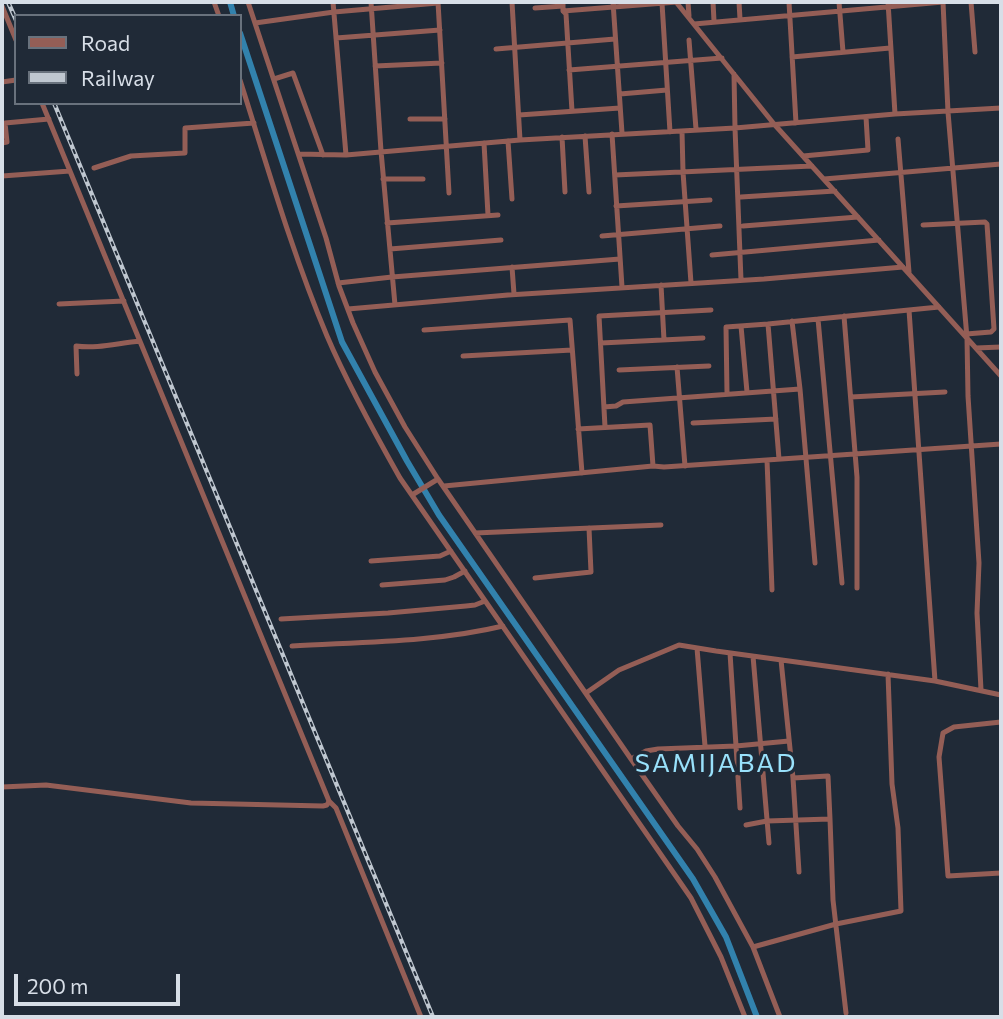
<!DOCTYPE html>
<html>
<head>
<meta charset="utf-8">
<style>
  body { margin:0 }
  #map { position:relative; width:1003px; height:1019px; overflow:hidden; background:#202a37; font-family:Commissioner,sans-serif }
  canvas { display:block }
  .frame { position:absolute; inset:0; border:4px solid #d7dee7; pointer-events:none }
  .legend { position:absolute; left:14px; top:14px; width:228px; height:91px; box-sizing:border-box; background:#202a37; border:2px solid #69727d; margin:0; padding:9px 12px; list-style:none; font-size:21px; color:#d7dee7 }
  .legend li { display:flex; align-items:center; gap:14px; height:35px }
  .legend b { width:35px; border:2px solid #69727d }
  .scale { position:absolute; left:14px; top:974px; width:166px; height:32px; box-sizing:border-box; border:4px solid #d7dee7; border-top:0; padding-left:9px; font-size:21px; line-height:24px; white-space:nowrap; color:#d7dee7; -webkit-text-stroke:5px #202a37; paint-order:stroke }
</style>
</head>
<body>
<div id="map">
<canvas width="1003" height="1019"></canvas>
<div class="frame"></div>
<ul class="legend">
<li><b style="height:9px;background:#945e56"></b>Road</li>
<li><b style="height:9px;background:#bfc7d0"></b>Railway</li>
</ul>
<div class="scale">200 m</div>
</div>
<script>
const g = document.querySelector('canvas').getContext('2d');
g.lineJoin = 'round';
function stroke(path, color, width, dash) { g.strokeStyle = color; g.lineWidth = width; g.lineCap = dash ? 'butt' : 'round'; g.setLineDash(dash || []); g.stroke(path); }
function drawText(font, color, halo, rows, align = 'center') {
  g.font = font + ' Commissioner,sans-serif'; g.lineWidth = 7; g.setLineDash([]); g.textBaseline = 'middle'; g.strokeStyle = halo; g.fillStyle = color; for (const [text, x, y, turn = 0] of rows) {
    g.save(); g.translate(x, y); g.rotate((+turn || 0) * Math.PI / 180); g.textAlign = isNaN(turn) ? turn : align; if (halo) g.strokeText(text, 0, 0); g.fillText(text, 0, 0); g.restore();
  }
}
stroke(new Path2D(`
  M230,2L234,16
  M240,33L342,342L407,461L439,515L693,879L726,937L757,1017`), '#3282ad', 6);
stroke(new Path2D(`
  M214,2L219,16
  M248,2L326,238L339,286L353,323L375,372L405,427L438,479L631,759L678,826L697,849L715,877L753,947L780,1017
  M333,2L346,155
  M371,2L381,151L395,305
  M438,2L449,193
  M512,2L520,140
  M563,2V11L566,14L572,111
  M613,2L622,133
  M676,2L774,124L1001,376
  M688,2L689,16
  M713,2L714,21
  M739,2L740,19
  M789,2L796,123
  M839,2L843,52
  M888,2L895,114
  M943,2L948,112L967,338L968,396L979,563L977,613L981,690
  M971,2L975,52
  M662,3L670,132
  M2,6L16,40
  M535,8L563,6
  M563,11L677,2
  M255,23L334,12L438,3
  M694,24L943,2
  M336,38L440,30
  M689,40L696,129
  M496,49L615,39
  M792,57L890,48
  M375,66L442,63
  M569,70L722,58
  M734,74L735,128L741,280
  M274,79L293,73L323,155
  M240,80C267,165 292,253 327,336C348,385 374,432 400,478L691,898L721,957L745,1017
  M2,82L16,80
  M620,94L667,90
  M519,115L620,108
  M410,119H445
  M682,131L683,172L691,283
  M612,134L622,287
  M585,136L589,192
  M562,137L565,192
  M898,139L909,272
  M508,141L512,199
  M2,143L7,142L5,123L49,119
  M484,143L488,215
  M299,154L346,155L520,140L735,128L895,114L1001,108
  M803,156L868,150L866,117
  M94,168L131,156L185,153V128L254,123
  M615,175L812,166
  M2,176L70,171
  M383,179H423
  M824,179L1001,164
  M741,197L835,191
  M616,206L710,200
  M387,223L498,215
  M923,225L985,222L987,224L994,329L991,332L966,334
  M743,226L858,217
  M602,236L720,226
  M390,249L501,240
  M712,255L879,240
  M512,267L514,294
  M338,283L392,277L620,259
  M661,285L664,340
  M59,304L124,301
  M348,309L508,295L764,279L903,267
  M844,316L857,477V588
  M818,319L842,583
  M792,321L800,389
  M768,324L939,307
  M741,326L747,392
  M424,330L570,320L582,473
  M601,343L703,338
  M976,348L1001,347
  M463,356L572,350
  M677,367L685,466
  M619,370L709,366
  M77,374L76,346C97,349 118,343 140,341
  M727,393L726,327L768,324L779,459
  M851,397L945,392
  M604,407L616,406L623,402L800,389L815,563
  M693,423L776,419
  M605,427L599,316L711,310
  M578,429L650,425L653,466
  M767,460L772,590
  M444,486L653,466L664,467L1001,444
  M412,495L438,479
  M475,533L661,525
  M371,561L440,556L451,551
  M535,578L591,572L589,528
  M382,585L445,580L454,577L465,571
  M281,619L388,613L466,606L475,605L485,601
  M292,646C360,642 437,642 503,626
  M697,648L705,746
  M730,653L740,808
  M753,656L769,843
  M781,660L793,778L799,872
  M935,681L1001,695
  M586,693L619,670L679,645L716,651L935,681L909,310
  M1001,722L954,727L943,733L939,757L948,876L1001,873
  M631,759L646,751L658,749L736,746L789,741
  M2,787L46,785L191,803L323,806L327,805L329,801L42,103
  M329,801L336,808L421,1017
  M830,819L833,900L846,1013
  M746,825L767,821L830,819L828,776L793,778
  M753,947L836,924L901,911L898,828L892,784L888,674`), '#945e56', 5);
const rail = new Path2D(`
  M8,2L16,20
  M54,103L433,1017`);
stroke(rail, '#bfc7d0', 4.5);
stroke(rail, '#202a37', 2, [5]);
g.letterSpacing = '2px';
drawText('26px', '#99e1fb', '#202a37', [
  ["SAMIJABAD",716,763]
]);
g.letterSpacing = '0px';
</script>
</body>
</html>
